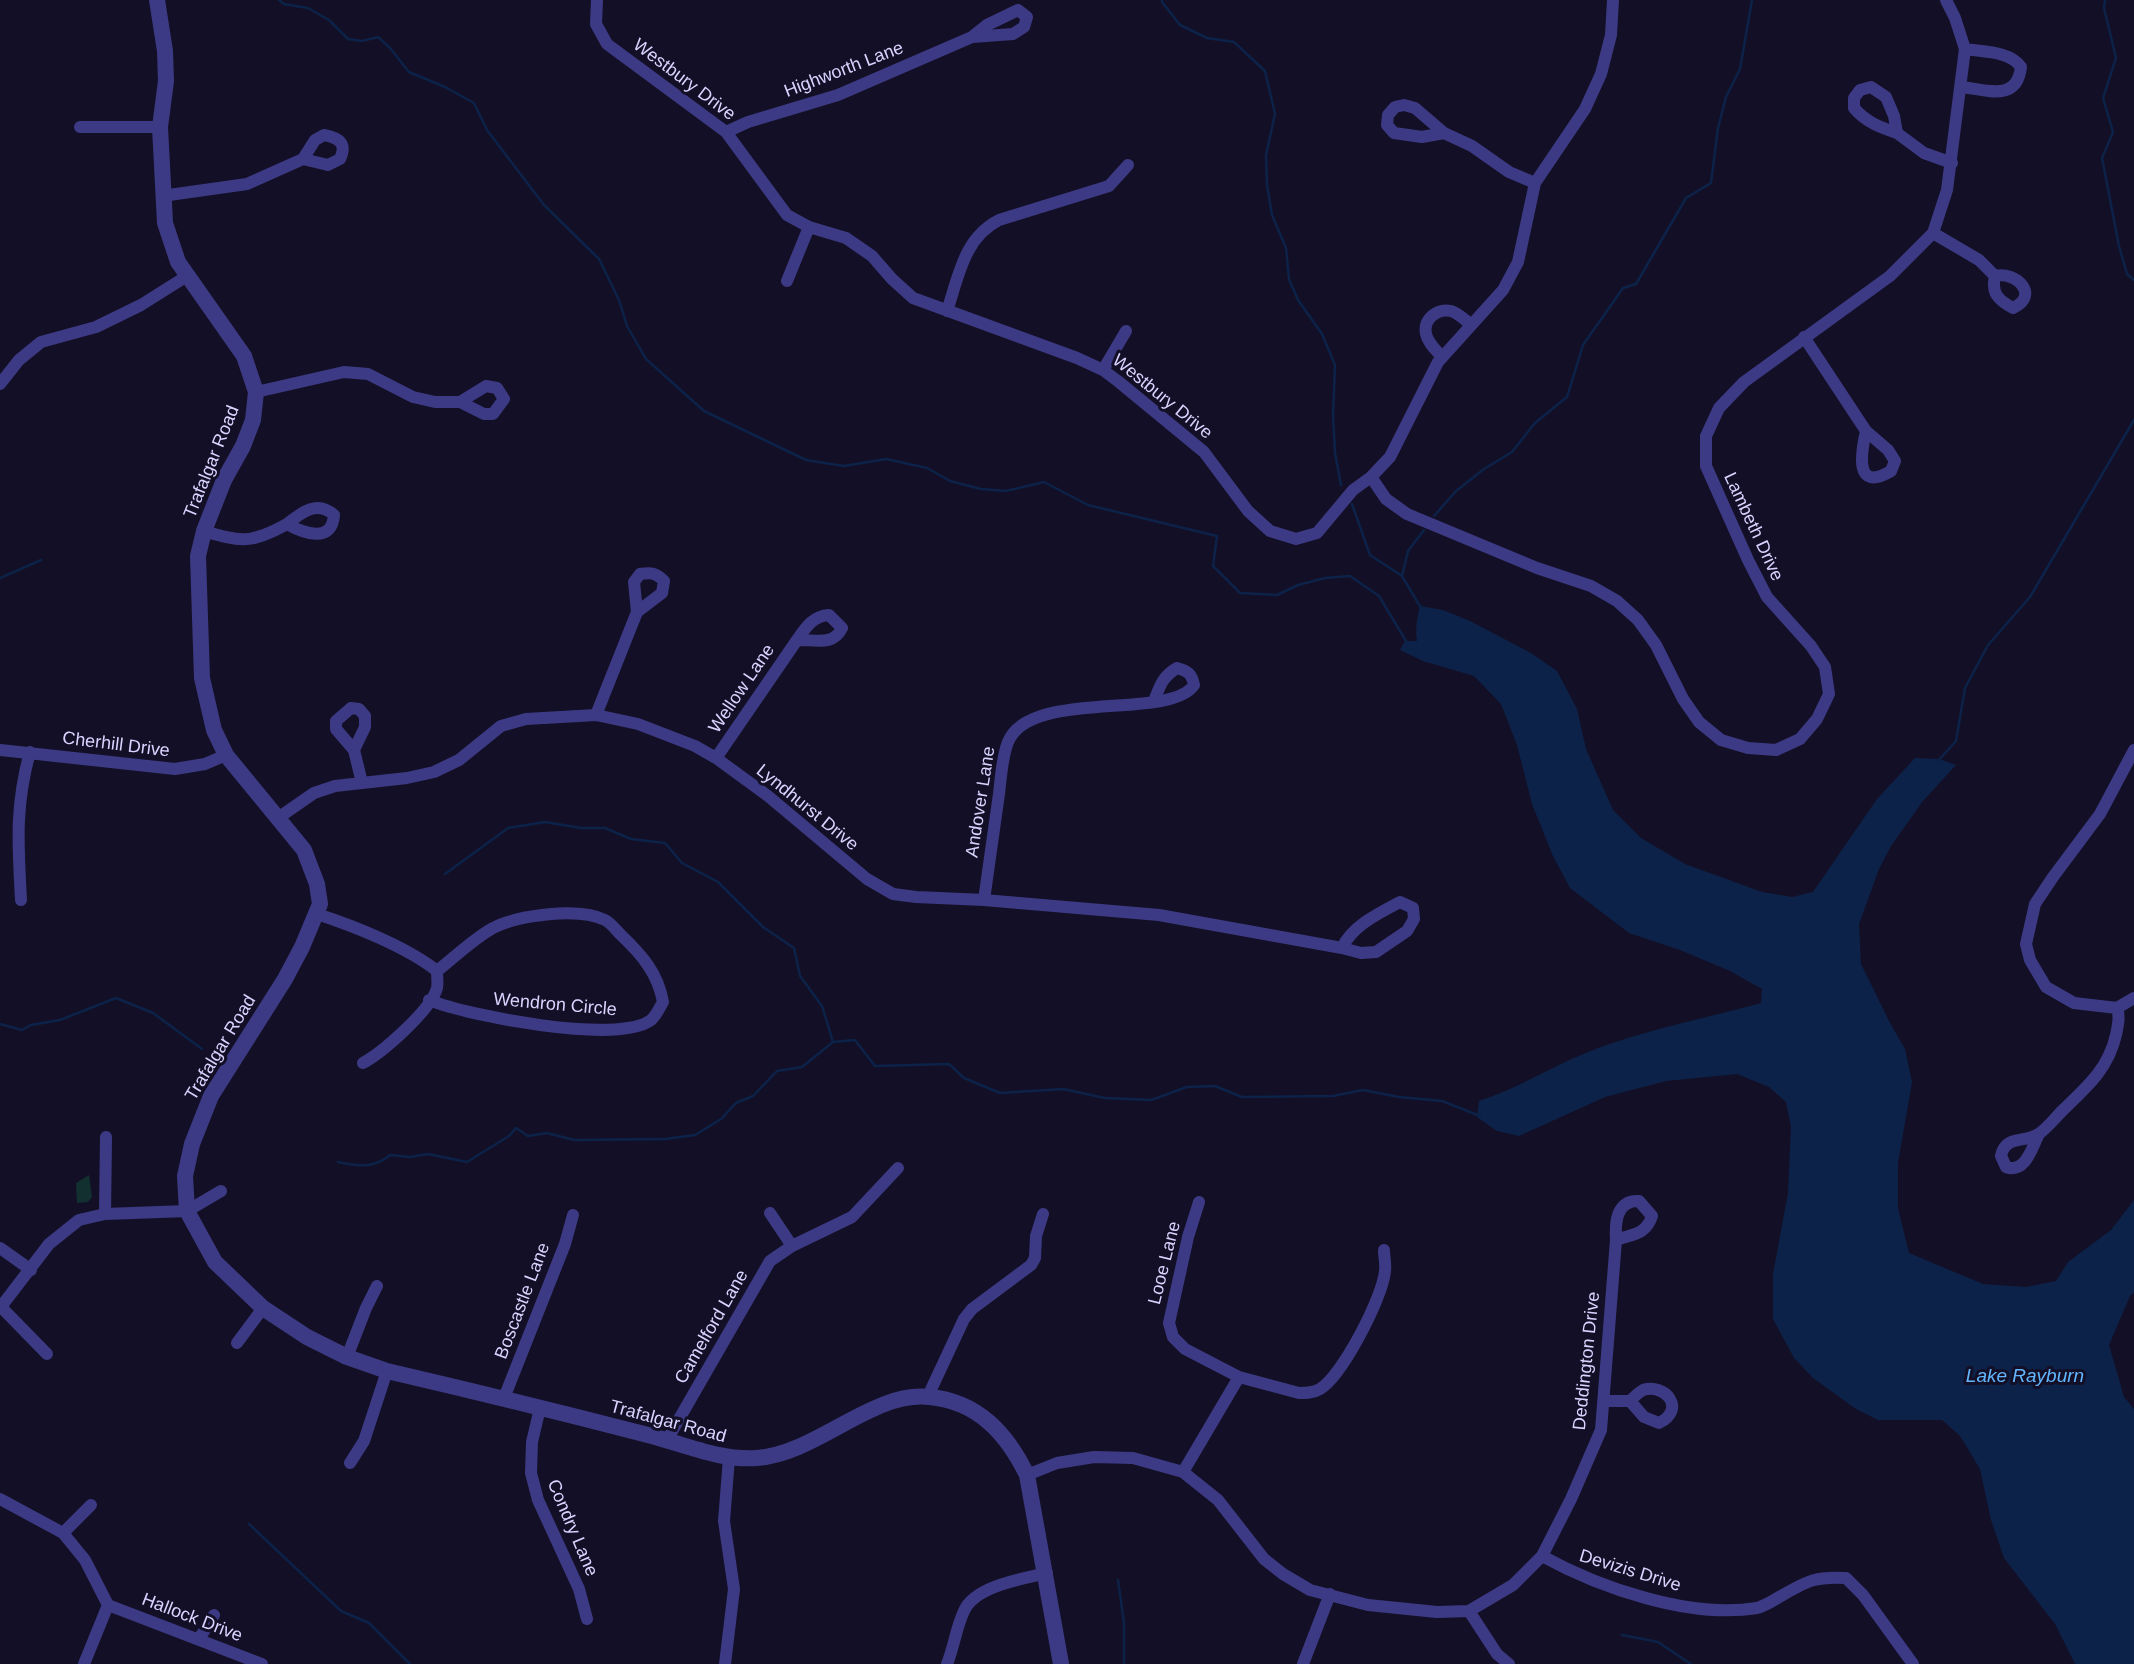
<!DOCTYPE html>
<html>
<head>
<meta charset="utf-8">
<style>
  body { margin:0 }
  canvas { display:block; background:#130f26 }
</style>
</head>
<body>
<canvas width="2134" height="1664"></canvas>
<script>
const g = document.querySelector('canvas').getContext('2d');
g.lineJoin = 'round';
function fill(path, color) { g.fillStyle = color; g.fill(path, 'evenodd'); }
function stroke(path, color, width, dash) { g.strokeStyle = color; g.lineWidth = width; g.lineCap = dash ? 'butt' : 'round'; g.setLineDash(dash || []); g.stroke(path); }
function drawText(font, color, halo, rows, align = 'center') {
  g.font = font + ' Arial,sans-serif'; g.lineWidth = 6; g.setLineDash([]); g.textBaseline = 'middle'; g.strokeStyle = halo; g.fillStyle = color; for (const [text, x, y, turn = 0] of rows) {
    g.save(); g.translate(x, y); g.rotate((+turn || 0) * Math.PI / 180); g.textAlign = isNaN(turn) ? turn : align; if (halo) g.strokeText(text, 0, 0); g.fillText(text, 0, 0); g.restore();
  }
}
fill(new Path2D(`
  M89,1175L92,1197L88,1202L77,1203L76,1183Z`), '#12302f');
fill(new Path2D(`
  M1420,606L1443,610L1470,621L1531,653L1557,671L1577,709L1586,749L1613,810L1641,838L1685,864L1762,892L1792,897L1813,892L1877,799L1915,758L1939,759L1956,765L1923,801L1891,846L1879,869L1859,924L1861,964L1890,1023L1905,1049L1912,1082L1898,1163V1208L1909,1253L1983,1284L2026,1287L2056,1281L2068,1262L2111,1230L2134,1200V1292L2130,1296L2109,1345L2124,1397L2134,1409V1664H2075L2055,1624L2004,1558L1991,1520L1980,1469L1960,1436L1942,1420H1878L1856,1409L1813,1378L1794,1358L1773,1319V1274L1788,1193L1791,1127L1786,1102L1769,1087L1737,1074L1666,1081L1605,1097L1519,1136L1497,1131L1477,1117L1479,1101C1517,1089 1550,1067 1586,1053C1642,1030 1704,1019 1761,1003L1762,989L1730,971L1680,950L1629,933L1570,888L1553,856L1532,804L1517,745L1501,704L1474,676L1423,661L1400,650L1405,641H1417C1415,631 1417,617 1420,606Z`), '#0c2248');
stroke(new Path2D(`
  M279,0L284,4L308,8L329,20L348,39L362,41L378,37L390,48L409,72L445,87L474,103L487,130L544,205L599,259L619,300L627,326L646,359L704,411L806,460L844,466L886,459L927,468L950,481L981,489L1006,491L1044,482L1088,505L1217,536L1213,566L1240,593L1277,595L1298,585L1325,578L1350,576L1379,596L1406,641
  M1162,0V2L1180,25L1207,38L1234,42L1265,71L1275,114L1266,155L1267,185L1272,215L1286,248L1289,279L1298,300L1322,334L1335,365L1333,415L1335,453L1341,485
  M2105,0L2104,8L2116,58L2103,98L2113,132L2102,158L2119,246L2127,274L2134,280
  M1352,504L1370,555L1402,576L1421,608
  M1434,516L1456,491L1484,469L1512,452L1535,423L1567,397L1583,345L1623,288L1636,284L1686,198L1711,183L1718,128L1726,97L1740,69L1752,0
  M1402,576L1408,551L1424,530
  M0,578L41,560
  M1938,761L1956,741L1965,688L1988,645L2030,597L2134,420
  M445,874L508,828L545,822L581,828H605L631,839L665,843L682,863L718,882L763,927L794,948L800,976L822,1006L833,1042
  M0,1024L22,1030L31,1025L60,1020L116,998L153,1013L202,1049
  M338,1162C357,1166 374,1169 390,1155L410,1157L428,1154L467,1162L509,1136L516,1128L528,1136L547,1133L574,1140L665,1139L695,1135L721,1119L736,1103L753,1096L777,1071L802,1067L833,1042L855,1040L875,1066L949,1064L964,1078L1000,1093L1063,1089L1105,1098L1151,1100L1187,1087L1215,1086L1242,1097L1333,1096L1363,1090L1399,1097L1442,1101L1480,1116
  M249,1524L341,1611L369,1623L410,1664
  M1118,1580L1124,1623V1664
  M1622,1635L1658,1642L1691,1664`), '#0c2248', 2.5);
stroke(new Path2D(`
  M597,0L596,24L607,44L726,132L787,215L809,227L846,238L872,256L892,279L913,298L1077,358L1103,370L1119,382L1204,452L1248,511L1270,531L1296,539L1317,533L1353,490L1371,477L1390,457L1438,362L1503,290L1518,262L1535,183L1585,109L1601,74L1611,35L1613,0
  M1962,87C1987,90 2017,102 2021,67C2010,51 1984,52 1965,49
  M80,127H160
  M726,132L748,122L838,95L972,37L1013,34L1024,27L1027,17L1018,10L987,25L972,37
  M1444,133L1422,137L1394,133L1387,125L1388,115L1395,107L1404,105L1415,108L1444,133L1472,146L1509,172L1535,183
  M1897,133C1879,127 1866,122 1854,108V98L1860,90L1871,87L1886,97L1894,116L1897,133L1924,153L1952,163
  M162,196L247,184L303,159L328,165L340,159C347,144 340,138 324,135L315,140L303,159
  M1933,233L1979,260L1995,276C1991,293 1998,300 2013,308C2040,296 2017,271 1995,276
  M787,281L809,227
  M947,311C959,275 964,238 999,220L1109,186L1128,165
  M1804,337L1866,431C1861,453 1854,493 1891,471L1895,461L1888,450L1866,431
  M1442,357C1436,350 1428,343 1426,334C1423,319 1437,308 1451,311C1458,313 1464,319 1470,324
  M1103,370L1126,331
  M0,384L19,360L41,342L96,327L141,305L187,276
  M256,392L344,372L368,374L413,397L435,402H460L484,414H493L504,399L497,388L486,386L460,402
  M1371,477L1386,499L1407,514L1537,568L1591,586L1617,601L1638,620L1656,645L1683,699L1699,722L1721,740L1748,748L1776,750L1800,739L1817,719L1829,694L1825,667L1811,646L1767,597L1748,560L1706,466V436L1719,408L1744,382L1890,276L1933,233L1947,190L1965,49L1955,18L1946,0
  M204,531C241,543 253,543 287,524C303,533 332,544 334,515C317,500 302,512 287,524
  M596,715L637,612L662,593L664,581C656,573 651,572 640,574L634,582L637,612
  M0,750L175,769L205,764L226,755
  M354,750L336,729V721L351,708L359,709L365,716V727L354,750L362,783
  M2134,750L2100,814L2053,877L2035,904L2026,944L2030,960L2046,987L2074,1003L2117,1008L2134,998
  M716,758L797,640C814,639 833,647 842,628L829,615C813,616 806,627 797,640
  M278,818L314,793L335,786L407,778L434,772L459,760L501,726L526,719L596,715L638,724L695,746L716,758L768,796L867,879L893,894L916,897L984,900L1159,915L1342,948C1352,926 1379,913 1400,902L1413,908L1414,919L1407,931L1376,952L1361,953L1342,948
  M21,900C18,844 15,806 30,752
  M984,900C989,864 994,829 999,794C1001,777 1002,757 1008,742C1030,688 1170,721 1194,685C1192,674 1188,671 1177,668C1162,677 1160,686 1154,701
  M317,914C354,926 407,947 437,971C437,976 438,983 437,988C431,1010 383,1052 363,1063
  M429,1000C468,1016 618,1045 651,1020C656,1016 660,1007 663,1002C658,973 641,954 621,935C616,930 611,923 605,920C578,907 519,915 493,928C473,939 455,957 437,971
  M2039,1134C2032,1147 2026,1174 2006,1167L2001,1156C2005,1134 2026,1144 2040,1133C2048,1127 2056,1117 2063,1110C2088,1086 2108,1069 2116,1035C2118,1025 2120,1017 2117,1008
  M1199,1202L1188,1237L1169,1323L1173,1337L1185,1349L1239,1377L1299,1393C1306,1393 1313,1393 1320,1389C1342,1376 1383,1297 1385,1271C1386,1264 1384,1257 1384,1250
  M770,1213L792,1246
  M105,1214L106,1137
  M0,1248L31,1270
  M1,1307L47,1354
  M0,1308L49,1244L79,1220L105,1214L187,1211L221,1191
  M237,1343L263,1308
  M347,1357L366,1308L377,1286
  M928,1396L964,1319L972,1309L1031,1265L1035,1258L1036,1236L1043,1214
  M504,1398L565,1244L573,1215
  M1605,1401H1630L1644,1417L1659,1423C1687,1409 1665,1383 1643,1390C1639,1392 1634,1397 1630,1401
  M540,1408L532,1442L531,1473L538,1500L579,1589L587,1619
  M667,1440L770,1261L792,1246L852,1217L898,1168
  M350,1463L364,1441L387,1371
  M1183,1472L1239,1377
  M1027,1475L1057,1463L1094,1457L1133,1458L1183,1472L1218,1500L1264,1559L1283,1574L1310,1590L1368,1605L1437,1612L1469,1611L1513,1585L1542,1556L1571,1499L1601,1430L1616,1240C1632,1234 1646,1235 1652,1216L1639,1201C1616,1200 1615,1223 1616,1240
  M0,1499L63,1533L85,1560L108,1605L84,1664
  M63,1533L91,1505
  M1542,1556C1600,1588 1690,1619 1757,1608C1765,1606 1774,1600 1781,1596C1807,1581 1816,1576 1846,1578L1863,1595L1913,1664
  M108,1605L262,1664
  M1469,1611L1497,1654L1509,1664
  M199,1639L214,1615
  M725,1664L734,1589L724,1521L729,1458
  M947,1664C954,1647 956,1628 964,1611C975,1586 1022,1579 1047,1573
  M1303,1664L1330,1594`), '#3d3a85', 12);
stroke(new Path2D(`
  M157,0L165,51L166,81L160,127L165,223L178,262L244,356L256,392L253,420L243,446L224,480L204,531L198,556L202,678L214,730L226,755L304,850L317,884L320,904L302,947L285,979L211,1096L192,1144L185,1176L187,1211L215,1262L263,1308L307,1337L347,1357L387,1371C473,1391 559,1412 644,1434C681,1443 719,1461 757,1458C818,1453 872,1391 929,1397C978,1401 1007,1434 1027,1475L1061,1664`), '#3d3a85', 16);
drawText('18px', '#d9d4ff', '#130f26', [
  ["Highworth Lane",844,70,-21],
  ["Westbury Drive",684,80,37],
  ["Westbury Drive",1162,397,39],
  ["Trafalgar Road",212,462,-68],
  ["Lambeth Drive",1753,527,65],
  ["Wellow Lane",742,689,-56],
  ["Cherhill Drive",116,745,7],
  ["Andover Lane",981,802,-81],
  ["Lyndhurst Drive",807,808,39],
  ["Wendron Circle",555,1005,5],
  ["Trafalgar Road",221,1048,-59],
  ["Looe Lane",1165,1263,-76],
  ["Boscastle Lane",523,1301,-69],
  ["Camelford Lane",712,1327,-60],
  ["Deddington Drive",1587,1361,-84],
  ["Trafalgar Road",668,1422,15],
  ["Condry Lane",572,1528,67],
  ["Devizis Drive",1630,1571,17],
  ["Hallock Drive",192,1618,21]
]);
drawText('italic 19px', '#62b6ff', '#130f26', [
  ["Lake Rayburn",2025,1377]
]);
</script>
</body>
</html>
